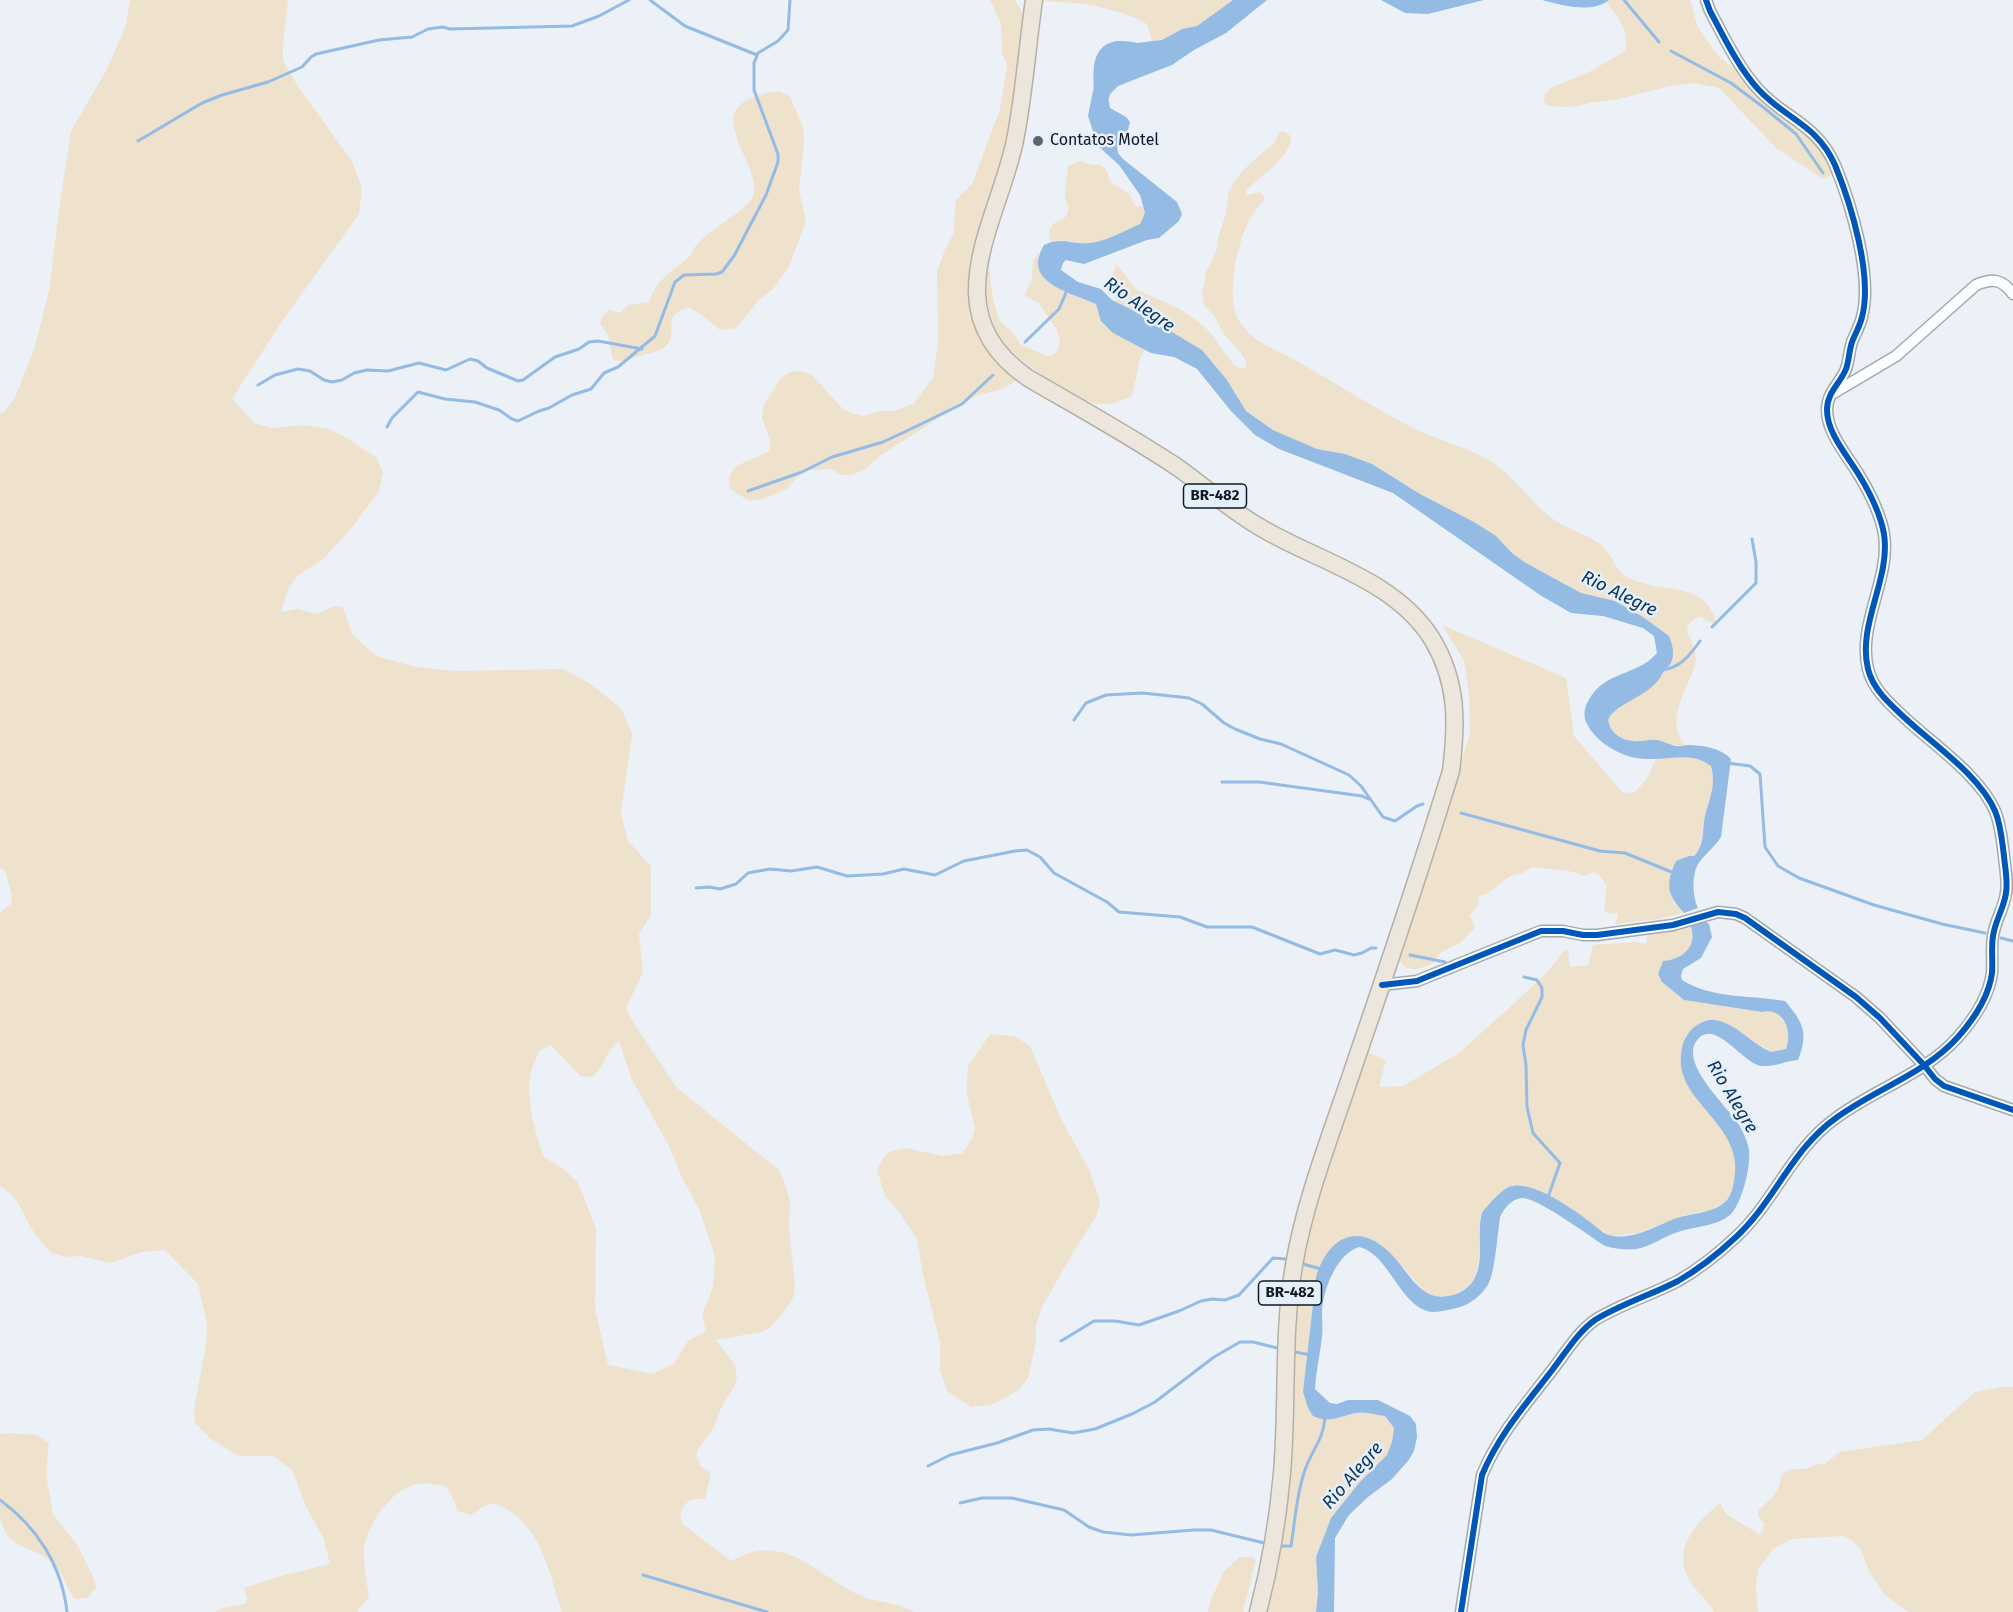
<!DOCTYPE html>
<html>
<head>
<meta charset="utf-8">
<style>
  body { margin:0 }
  canvas { display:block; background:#ebf1f7 }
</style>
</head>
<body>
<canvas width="2013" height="1612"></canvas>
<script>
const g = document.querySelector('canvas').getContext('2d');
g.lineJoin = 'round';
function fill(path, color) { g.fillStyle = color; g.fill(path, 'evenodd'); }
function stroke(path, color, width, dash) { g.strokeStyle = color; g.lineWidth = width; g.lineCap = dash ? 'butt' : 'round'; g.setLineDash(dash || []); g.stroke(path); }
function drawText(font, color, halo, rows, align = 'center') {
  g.font = font + ' "Fira Sans",sans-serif'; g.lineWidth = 5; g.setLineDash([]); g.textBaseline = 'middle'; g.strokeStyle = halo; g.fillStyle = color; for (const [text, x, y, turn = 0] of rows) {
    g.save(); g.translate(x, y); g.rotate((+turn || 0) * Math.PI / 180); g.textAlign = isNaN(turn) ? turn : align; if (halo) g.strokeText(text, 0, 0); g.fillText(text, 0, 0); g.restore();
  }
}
fill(new Path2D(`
  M130,0H288L283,45V61L299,88L352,161L362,188L359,214L283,320L232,399L255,423L272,428L304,425L329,429L347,438L377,458L383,473L379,491L351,529L322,560L298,575L287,591L281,612L297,609L318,614L334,606L343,607L352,634L376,656L416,667L456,671L564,669L589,683L622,709L632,734L621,814L628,841L651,866V915L639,934L643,972L626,1008L636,1027L676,1087L779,1170L786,1187L790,1201L789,1228L795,1285L793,1298L779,1318L770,1328L761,1332L716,1340L735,1365L737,1378L734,1387L722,1406L714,1427L698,1449L696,1456L701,1466L711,1473L705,1499C690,1498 685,1501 680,1515L683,1524L731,1561C738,1558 745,1554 752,1552C794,1542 822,1578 857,1594C874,1603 896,1601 914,1612H562C550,1576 543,1532 508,1510C501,1506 495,1502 486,1505C481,1507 476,1512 471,1515L458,1511L450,1492L445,1486C436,1485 426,1482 417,1484C392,1488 365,1527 364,1551C364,1566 367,1583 369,1598L358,1609V1612H215L222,1608L246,1604L247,1598L244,1588L280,1576L330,1564L323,1537L307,1509L292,1470L273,1456H240L232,1452L211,1439L195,1423L194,1409L206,1345L207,1325L198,1284L165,1250L142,1252L110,1263L81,1256L69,1257L53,1254C46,1247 39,1240 34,1232C21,1214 22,1199 0,1186V912L11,904L12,896L5,871L0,868V413L5,411L15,397L34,350L49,291L60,202L71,131L107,69L125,28ZM619,1041L631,1078L670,1148L682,1178L699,1209L715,1256L713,1287L702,1315L706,1331L688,1341L674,1363L653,1374L608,1365L595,1308L596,1229L578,1182L562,1168L544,1157C535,1132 527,1105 530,1078C531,1069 536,1059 539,1051L551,1045L580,1076L592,1077C605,1067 605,1052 619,1041Z
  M990,0H1015L1026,18L1007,138L973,250L969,281L970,300L1024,377L1000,390L978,395L961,404L881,455L864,470L852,475H842L830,469L802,471L788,488L772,496L758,500L749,501L730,489C724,461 754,462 770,450V441L762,418L763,407L779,380L790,372L802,371L813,376L842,408L851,413L863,416L879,411H894L913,404L933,378L938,344L937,272L945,249L953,235L956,200L972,184L1000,109L1007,64L1002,54L1001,24Z
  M1043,0H1233L1197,26L1182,29L1162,40L1152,42L1147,24C1126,12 1099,6 1075,3C1064,2 1052,3 1043,0Z
  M1609,0H1690L1698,28L1719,57L1807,119L1840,171L1823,179L1777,149L1719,88L1693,83L1666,87L1615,100L1594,102L1571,107L1548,106L1544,101L1545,94L1551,88L1591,71L1625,51C1630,31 1618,17 1607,3Z
  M780,91L790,97L803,127L804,144L799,190L806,221L789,266L774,288L760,299L736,328L720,330L702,315L688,307C660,316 679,331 667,345C661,352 649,353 640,356C629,359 624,363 613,360L608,335L600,324L602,317L609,310L620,313L628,305L649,302C657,280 667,275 684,261C690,257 691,252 695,247C699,241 707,235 712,231C721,224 746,208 752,199C767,172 706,118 749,99C760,94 768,92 780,91Z
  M1283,131L1291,136C1291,159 1260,175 1246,191L1247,195L1261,192L1265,199C1248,216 1241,237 1236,260C1233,277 1229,307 1240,322C1254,343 1270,346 1291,358C1333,381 1373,408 1417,430C1441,441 1470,448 1492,462C1514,477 1529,499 1548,515C1564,529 1584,532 1600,544C1612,553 1614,570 1629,578C1664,595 1705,578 1718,626L1701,617C1672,626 1699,642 1696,660C1692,682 1673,705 1677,728C1678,734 1682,740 1684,745C1674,747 1667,742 1657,740C1646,739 1635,744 1625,739C1588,721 1622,689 1646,682L1669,636L1643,617L1615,601L1581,593L1526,563L1513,554L1496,536L1474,522L1420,494L1372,464L1345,454L1317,449L1273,430L1246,411L1227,380L1202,350L1152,320L1117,303C1112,290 1109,277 1117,265L1137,290L1180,309L1197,321L1209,331L1234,365L1240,369L1245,368L1247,363L1240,352L1223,333L1215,317L1204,305L1202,293L1206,272L1217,249L1218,238L1226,213L1229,190L1241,172L1275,142L1278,133Z
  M1080,161L1093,165L1100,164L1106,169L1110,181L1129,194L1135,206L1143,207L1145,213L1140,224C1124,231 1106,242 1089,243C1075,244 1063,238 1050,241C1046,215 1066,226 1068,211C1069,206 1065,200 1065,196C1065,186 1067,176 1068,166Z
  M1039,252C1032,293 1073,286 1095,303C1102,309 1105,324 1112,331C1117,337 1137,344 1145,349L1140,359L1132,396C1117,403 1105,407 1089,402C1062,386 1015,363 999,335C988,317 985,292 986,271H990C990,281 995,315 1001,322C1010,331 1014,331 1020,344L1047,356H1052L1057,351L1060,341L1057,330L1039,303L1026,297L1025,293L1032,280L1033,261Z
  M1442,625L1566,678L1574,736L1623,793L1635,792L1646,780L1656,759C1674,757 1695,753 1711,766L1713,779L1712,796L1705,817L1700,848L1694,856L1673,902L1684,913L1658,919L1615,924L1618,917L1617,913L1608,914L1604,909L1607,885L1599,875L1592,872L1585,876L1569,871L1532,867L1523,873L1510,876L1487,894L1478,896L1479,904L1470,915L1475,928L1460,943L1440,953L1433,963L1427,966L1416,969H1411L1404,966L1399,959L1470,734L1469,693L1464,661Z
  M1686,917L1693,926L1692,943L1686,954L1673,961L1662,982L1684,1000L1762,1012C1784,1007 1793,1032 1786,1049L1771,1052L1730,1026L1717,1020L1686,1035L1696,1099L1714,1117L1729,1141L1734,1153L1735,1175L1733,1189L1726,1201L1711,1210L1686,1215L1638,1233L1610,1236L1570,1209L1509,1187L1487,1206L1480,1218L1481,1247L1477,1270L1472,1282L1463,1290L1450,1296H1435L1425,1292L1396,1259L1363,1236L1316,1277L1303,1393L1308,1408L1313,1416C1329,1424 1340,1416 1356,1413C1365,1411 1376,1415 1385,1416L1394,1428L1392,1442L1387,1455L1348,1496L1331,1518L1316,1557L1318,1592L1316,1612H1261L1295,1286L1306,1222L1365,1051L1386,1060L1379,1087L1403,1086L1459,1053L1522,996L1548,971L1563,952L1568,950L1570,967L1588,965L1593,945L1636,942L1646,944L1649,928Z
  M990,1034L1015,1036L1030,1046L1061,1119L1090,1171L1100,1202L1097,1215L1074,1251L1042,1307L1036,1325V1342L1028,1378L1020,1389L1000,1401L990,1405L971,1407L947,1391L940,1370V1343L923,1275L917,1239L900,1213L885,1196L877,1170L886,1154L895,1150L906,1148L943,1156L963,1153L973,1137L975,1128L966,1091L968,1066Z
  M2002,1387H2013V1612H1908L1884,1594L1869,1571L1861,1550L1853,1541L1844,1536L1791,1539L1773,1549L1759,1568L1756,1584L1758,1612H1714C1709,1602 1700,1595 1693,1586C1669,1553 1693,1525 1720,1503L1726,1514L1759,1534L1762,1533L1764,1524L1758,1516L1759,1509L1772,1498L1778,1489L1782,1475L1789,1469H1805L1818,1464H1824L1840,1452L1922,1440L1975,1392Z
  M9,1433L37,1435L49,1443L46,1474L53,1514L78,1546L94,1579L96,1588L87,1598L75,1599C66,1589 64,1575 56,1566C42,1550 18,1549 7,1535C3,1530 3,1523 0,1517V1434Z
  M1240,1557H1252L1256,1560L1243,1612H1208L1210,1602L1224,1571Z`), '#efe2cd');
fill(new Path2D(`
  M1233,0H1267L1226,33L1194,50L1172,65L1118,86L1108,96L1110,108L1126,117L1130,122L1128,130L1117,146L1118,153L1123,159L1177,202L1182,214L1179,221L1159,238L1147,240L1084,264L1066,260L1063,263L1061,270L1078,282L1101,289L1112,300L1152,320L1202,350L1227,380L1246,411L1273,430L1317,449L1345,454L1372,464L1420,494L1474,522L1496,536L1513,554L1526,563L1581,593L1615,601L1643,617L1669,636C1684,672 1655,674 1632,687C1622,692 1612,703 1609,715C1605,729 1621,741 1634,741C1641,742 1649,739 1657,740C1663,741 1669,744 1675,746C1679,747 1684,745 1688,745C1703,745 1721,748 1731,759L1721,837C1715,846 1708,852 1701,860C1691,871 1692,895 1698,908L1684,913C1667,894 1665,885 1676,861L1689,856H1694C1705,845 1702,830 1705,816C1710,798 1716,785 1711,766C1692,751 1670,760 1648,759C1633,759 1622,755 1609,747C1600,741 1592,734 1587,724C1581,713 1587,700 1595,691C1611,672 1641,673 1657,653L1654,636L1643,628L1603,616L1571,613L1540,595L1393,493L1279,449L1255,435L1231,411L1197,369L1174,357L1151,353L1113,333L1101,321L1096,304C1070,292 1021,283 1044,245C1060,236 1073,245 1090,243C1107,241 1124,231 1140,224L1145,213L1140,195L1119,165L1098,146L1088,116L1093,91L1097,81L1116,52L1137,43L1162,40L1182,29L1197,26Z
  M1381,0H1484L1428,14L1405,13Z
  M1542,0H1609C1592,14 1562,5 1542,0Z
  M1686,917L1703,920L1709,924L1712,937L1701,958L1683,969L1681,976L1682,980C1712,999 1751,995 1785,1001C1803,1022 1809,1033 1798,1060C1786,1061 1774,1067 1762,1066C1744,1065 1718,1022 1700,1037C1674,1060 1728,1106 1739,1125C1743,1131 1748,1143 1749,1150C1751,1166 1742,1204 1730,1215C1715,1227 1695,1226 1678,1232C1664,1236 1651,1247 1636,1249C1626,1250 1615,1249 1605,1246C1588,1235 1542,1201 1524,1198C1513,1197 1504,1208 1500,1217C1498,1231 1495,1268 1490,1280C1486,1292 1471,1304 1460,1307C1451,1309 1442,1312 1433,1312C1401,1310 1390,1254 1359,1247C1336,1254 1322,1292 1322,1314C1322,1322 1323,1329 1322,1337C1320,1354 1316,1372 1315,1389L1330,1403L1337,1404L1348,1400H1378L1410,1416L1416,1424L1417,1437L1414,1451L1408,1461L1392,1479L1368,1497L1349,1515L1335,1538L1334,1612H1316L1318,1592L1316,1557L1331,1518L1359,1483L1387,1455L1392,1442L1394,1428L1385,1416C1376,1415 1365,1411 1356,1413C1340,1416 1329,1424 1313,1416L1308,1408L1303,1392L1316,1277C1327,1240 1355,1221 1387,1250C1401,1262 1409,1280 1424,1291C1438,1302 1463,1296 1473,1281C1486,1260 1476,1233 1482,1213C1487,1206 1501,1190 1509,1187C1533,1177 1586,1218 1604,1233C1625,1244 1654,1227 1674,1219C1690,1213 1713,1214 1726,1201C1731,1196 1733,1187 1734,1181C1746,1124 1676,1104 1681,1055C1682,1045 1684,1038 1691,1030C1698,1024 1706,1019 1715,1020C1736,1023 1752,1044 1771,1052L1786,1049C1793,1032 1784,1007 1762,1012L1684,1000L1662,982L1658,974L1663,961C1689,959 1701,939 1686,917Z`), '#93bbe4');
stroke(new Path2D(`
  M650,0L685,26L757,55
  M1624,0L1659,42
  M1671,51L1731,83L1763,107L1796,134L1823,173
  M138,141L202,103L222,95L268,82L302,67L311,57L316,54L379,40L412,37L428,29L443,27L450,29L572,26L599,16L629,0
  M1025,342L1059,309L1068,288
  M258,385L275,375L298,369L310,371L324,380L332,382L342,380L354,373L367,370L388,371L419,363L446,370L470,359L478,361L487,368L518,381L523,380L555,357L579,349L589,342L598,341L642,349
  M387,427L392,418L418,392L445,399L475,402L499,410L512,419L518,421L539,411L549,408L572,395L591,389L604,373L618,367L655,336L675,282L684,275L716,274L722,272L734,256L766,195L778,162V154L754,90V63L758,53L778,41L788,30L790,0
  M748,491L802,472L832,457L883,442L915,427L962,404L993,375
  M1712,627L1756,583V562L1752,539
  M1663,670C1681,667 1690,655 1700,641
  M1074,720L1086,703L1106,695L1143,693L1189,698L1202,704L1224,723L1235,729L1260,739L1281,744L1349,775L1361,786L1383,817L1395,821L1417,806L1423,804
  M1727,763L1750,766L1760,774L1765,847L1778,866L1799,878L1874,905L1942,924L1985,933
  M1222,782H1259L1362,796L1368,799
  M1461,813L1600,851L1625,853L1674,873
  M696,888L709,887L720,889L736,884L748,873L770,869L791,871L817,867L847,876L883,874L904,869L935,875L964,861L1015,851L1027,850L1040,857L1054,873L1107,902L1119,912L1180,917L1207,927H1252L1320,954L1335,950L1354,955L1362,953L1371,948H1376
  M2001,938L2013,941
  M1410,955L1445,962
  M1524,977L1537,980L1542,988V997L1526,1030L1523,1045L1526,1065L1527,1107L1533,1133L1560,1163L1548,1197
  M1303,1264L1321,1269
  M1061,1341L1094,1321H1115L1139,1325L1179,1311L1201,1301L1212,1299L1225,1300L1239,1295L1273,1258L1286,1259
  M1295,1352L1311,1355
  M928,1466L950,1455L997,1443L1033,1430L1049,1429L1073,1433L1095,1429L1132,1414L1155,1402L1214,1357L1240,1342H1253L1277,1348
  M0,1500C37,1527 62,1566 67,1612
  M960,1503L982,1498H1012L1064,1510L1089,1527L1103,1532L1131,1535L1194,1530H1211L1264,1543
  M1282,1546H1291C1295,1522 1296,1497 1304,1473C1310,1452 1324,1440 1325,1417
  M643,1575L767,1612`), '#93bbe4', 3);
stroke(new Path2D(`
  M1102,94C1102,81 1097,55 1114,50C1122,47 1135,51 1143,52
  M1601,715C1614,692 1651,691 1658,663`), '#93bbe4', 16);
const minor = new Path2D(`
  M1832,394L1896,356L1976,285C1993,278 2002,279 2013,294
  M1382,985L1417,981L1541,931H1563L1583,935H1597L1673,925L1718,912L1736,914L1745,918L1856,997L1880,1018L1924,1065L1935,1079L1944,1086L2013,1110
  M1461,1612L1482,1475C1499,1434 1527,1403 1553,1369C1566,1352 1578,1332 1595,1320C1621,1304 1651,1295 1678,1281C1699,1269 1719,1253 1736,1237C1775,1201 1792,1149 1836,1118C1875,1089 1925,1074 1958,1037C1973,1020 1989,996 1992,973C1993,961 1991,949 1993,936C1995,921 2004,908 2006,893C2008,881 2005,868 2004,856C2002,841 2001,825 1995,811C1980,776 1934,745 1906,719C1891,705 1873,690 1868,669C1857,624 1891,579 1884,534C1880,512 1870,493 1859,475C1847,455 1827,433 1827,410C1827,392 1840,384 1846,369C1849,361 1849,351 1852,342C1855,334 1860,326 1862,317C1873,276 1851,204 1835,165C1817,124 1785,119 1758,89C1738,67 1724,37 1710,11L1706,0`);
const trunk = new Path2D(`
  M1034,0C1027,48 1024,98 1014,145C995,228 934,313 1028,378C1078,407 1129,435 1177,467C1204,486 1229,509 1258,526C1315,561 1394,578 1432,639C1458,682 1457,723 1451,771C1421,868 1389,964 1356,1060C1334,1127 1306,1195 1294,1265C1282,1334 1288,1404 1282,1473C1278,1520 1270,1566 1258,1612`);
stroke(minor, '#a2aab1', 13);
stroke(trunk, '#b4b0a5', 19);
stroke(minor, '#fcfdfe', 10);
stroke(trunk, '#ece6dd', 16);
stroke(new Path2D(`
  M1382,985L1417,981L1541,931H1563L1583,935H1597L1673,925L1718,912L1736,914L1745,918L1856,997L1880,1018L1924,1065L1935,1079L1944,1086L2013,1110
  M1461,1612L1482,1475C1499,1434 1527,1403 1553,1369C1566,1352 1578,1332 1595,1320C1621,1304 1651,1295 1678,1281C1699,1269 1719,1253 1736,1237C1775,1201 1792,1149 1836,1118C1875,1089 1925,1074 1958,1037C1973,1020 1989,996 1992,973C1993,961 1991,949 1993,936C1995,921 2004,908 2006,893C2008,881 2005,868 2004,856C2002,841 2001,825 1995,811C1980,776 1934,745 1906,719C1891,705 1873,690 1868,669C1857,624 1891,579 1884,534C1880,512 1870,493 1859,475C1847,455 1827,433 1827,410C1827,392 1840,384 1846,369C1849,361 1849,351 1852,342C1855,334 1860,326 1862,317C1873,276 1851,204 1835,165C1817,124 1785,119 1758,89C1738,67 1724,37 1710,11L1706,0`), '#0057b8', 6);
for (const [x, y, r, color] of [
  [1038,141,6,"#5d656d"]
]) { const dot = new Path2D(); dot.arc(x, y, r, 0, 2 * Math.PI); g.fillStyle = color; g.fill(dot); stroke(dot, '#e6f0fc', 2); }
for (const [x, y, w] of [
  [1215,496,63],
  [1290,1293,63]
]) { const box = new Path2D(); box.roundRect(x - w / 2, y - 12, w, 24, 4.5); g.fillStyle = '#e6f0fc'; g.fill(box); stroke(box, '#101923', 1.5); }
drawText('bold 15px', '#101923', null, [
  ["BR-482",1215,496],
  ["BR-482",1290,1293]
]);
drawText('16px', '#101923', '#e6f0fc', [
  ["Contatos Motel",1050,141]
], 'left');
drawText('italic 18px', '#0b3459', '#e6f0fc', [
  ["Rio Alegre",1139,305,35],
  ["Rio Alegre",1619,594,26],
  ["Rio Alegre",1732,1097,59],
  ["Rio Alegre",1353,1476,-49]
]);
</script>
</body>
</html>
